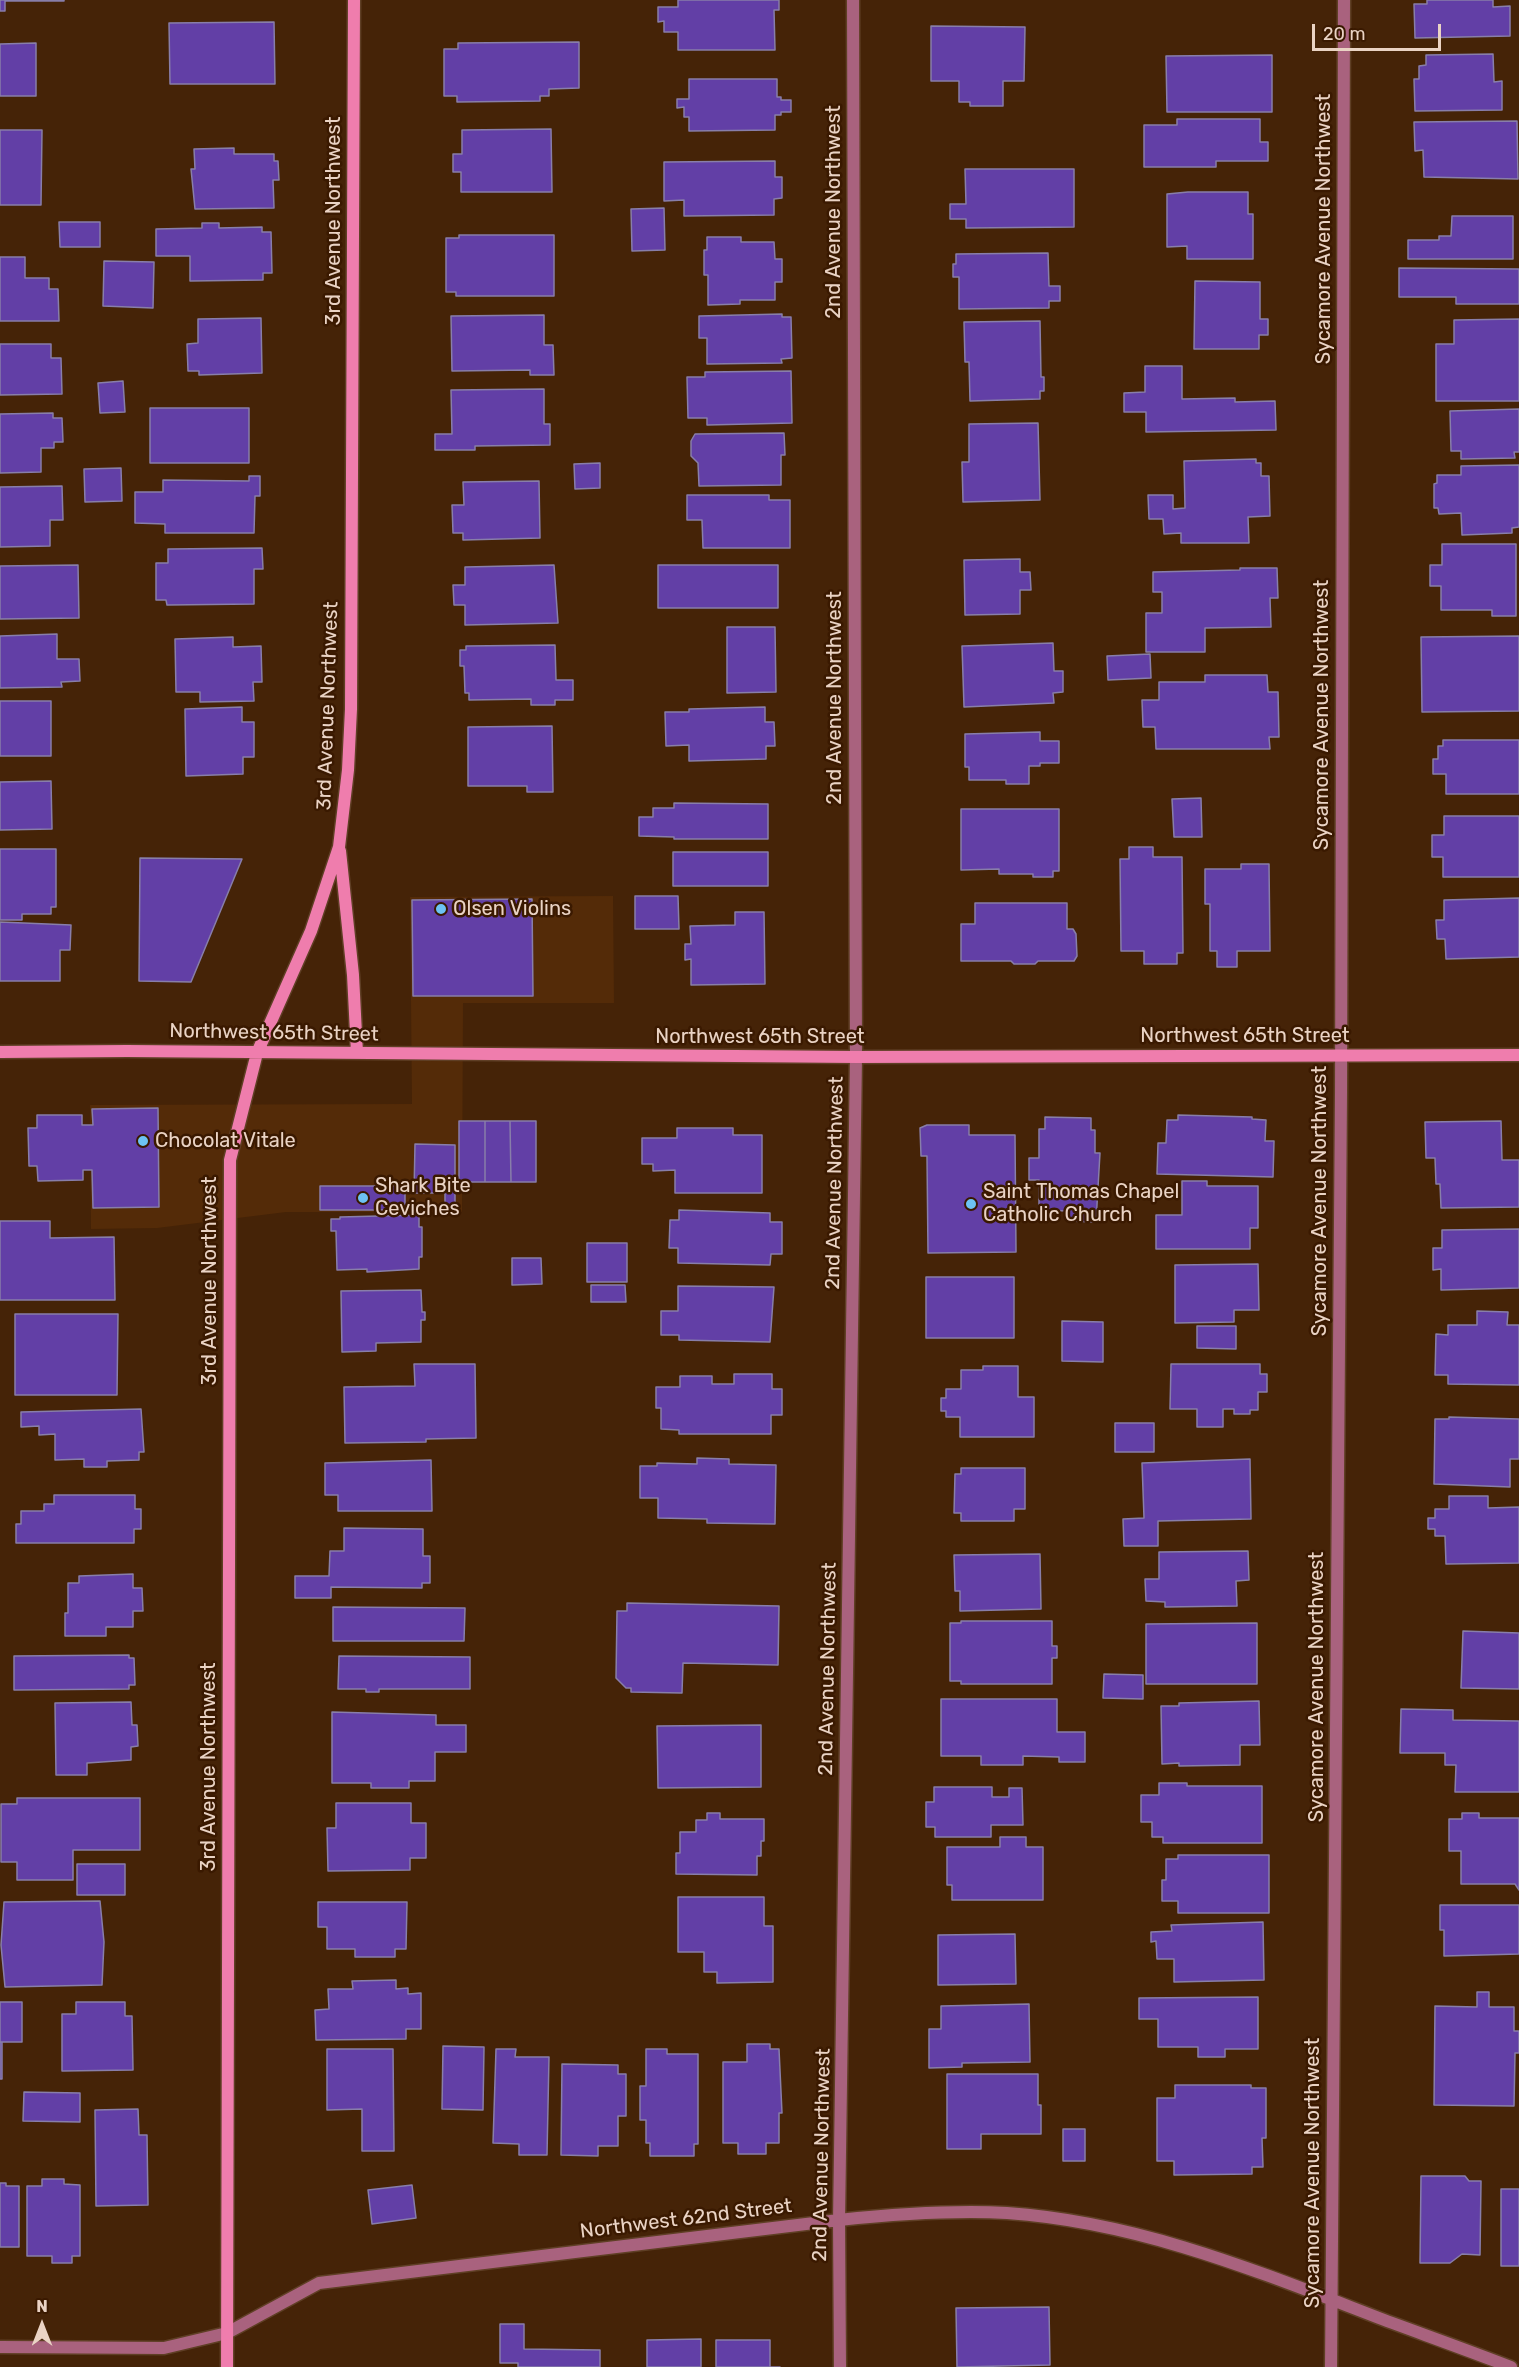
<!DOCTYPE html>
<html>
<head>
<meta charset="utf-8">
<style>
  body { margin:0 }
  #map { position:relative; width:1519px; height:2367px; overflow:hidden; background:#452307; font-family:Rubik,sans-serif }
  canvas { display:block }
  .north { position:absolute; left:12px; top:2295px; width:60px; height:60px; -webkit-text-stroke:4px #3a1900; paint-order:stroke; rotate:0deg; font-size:16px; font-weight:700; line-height:24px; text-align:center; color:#ead3c4 }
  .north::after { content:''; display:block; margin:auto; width:21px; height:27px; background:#ead3c4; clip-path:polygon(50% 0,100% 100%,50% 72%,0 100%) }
  .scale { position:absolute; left:1312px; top:24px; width:129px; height:27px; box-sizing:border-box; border:3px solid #ead3c4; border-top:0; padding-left:8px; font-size:18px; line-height:21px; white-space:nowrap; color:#ead3c4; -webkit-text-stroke:4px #3a1900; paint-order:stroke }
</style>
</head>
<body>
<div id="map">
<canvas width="1519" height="2367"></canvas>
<div class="north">N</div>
<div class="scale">20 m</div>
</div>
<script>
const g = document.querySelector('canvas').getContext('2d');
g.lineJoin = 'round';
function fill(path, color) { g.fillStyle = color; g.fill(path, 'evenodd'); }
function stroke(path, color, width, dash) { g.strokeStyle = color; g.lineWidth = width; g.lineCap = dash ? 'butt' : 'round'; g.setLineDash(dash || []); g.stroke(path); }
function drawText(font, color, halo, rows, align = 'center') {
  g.font = font + ' Rubik,sans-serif'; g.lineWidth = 5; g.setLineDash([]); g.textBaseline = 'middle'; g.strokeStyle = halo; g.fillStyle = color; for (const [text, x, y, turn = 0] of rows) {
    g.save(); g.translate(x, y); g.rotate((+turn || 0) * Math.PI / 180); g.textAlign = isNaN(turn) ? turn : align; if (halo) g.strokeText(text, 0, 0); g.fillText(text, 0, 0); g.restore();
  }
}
fill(new Path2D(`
  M613,896L614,1003H463L462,1212H286L157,1228L91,1229L90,1105L412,1104L410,897Z`), '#542b08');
const building = new Path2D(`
  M0,0H64V1H5V11H0Z
  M678,0H779V10H774L775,50H678V32H664V21L658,22V7H678Z
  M1427,0H1493V7L1510,6V36L1415,38L1414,4H1427Z
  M274,22L275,84H170L169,23Z
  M931,26L1025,27L1024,81H1003V106H970V102H959V81H931Z
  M579,42V88L549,89V96H540V101L457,102V96H444V49H458V43Z
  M36,43V96H0V44Z
  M1493,54L1494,82L1502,81V110L1415,111L1414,79H1419V66L1426,65V55Z
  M1272,55V112H1167L1166,56Z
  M689,79H777V97H781V100H791V112H781V115H775V130L689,131V117H684V107L677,108V99H689Z
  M1177,119H1260V142H1268V161H1216V167H1144V125H1177Z
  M1517,121L1518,179L1424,177L1423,150L1415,151L1414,122Z
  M551,129L552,192H461V172H453V154H462V130Z
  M0,130H42L41,205H0Z
  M234,148V154H274V161H278L279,180H273L274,208L195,209L191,169H195L194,149Z
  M775,161V177H782V198L774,199V215L684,216V200L664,201V162Z
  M965,169H1074V227L966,228V219H950V204H966Z
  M1188,192H1248V214H1253V259H1187V246L1167,247V194Z
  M664,208L665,250L632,251L631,209Z
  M1452,216H1513V259H1408V240H1439V236H1451Z
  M59,222H100V247H60Z
  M202,223H219V228L262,227V232H271L272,273H263V280L190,281V256H156V229L202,228Z
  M459,235H554V296H456V292H446V238H459Z
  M707,237H741V242H774L775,259H782V282H775V300H740V304L708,305V275H704V250H707Z
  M1048,253L1049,286H1060V301H1049V308L959,309V277H953V264H956V254Z
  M0,257H25V278H49V289H58L59,321H0Z
  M104,261L154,262L153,308L103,306Z
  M1399,268L1519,269V304H1456V297H1399Z
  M1195,281L1260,282V319H1268V335H1259V349H1194Z
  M782,314V317H791L792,358L781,359L782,363L707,364V338H699V316Z
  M544,315V345H553L554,375H530V370L452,371L451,316Z
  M261,318L262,373L199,375V371H188L187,344L198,343V319Z
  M1519,319V401H1436V344H1454V320Z
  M1040,321L1041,377H1044V391H1040V399L970,401L969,362H965L964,322Z
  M0,344H51V358H61L62,394L0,395Z
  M1145,366H1182V399L1235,398V402L1275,401L1276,430L1146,432V412H1124V393L1145,392Z
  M791,371L792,423L707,425V418H688L687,377H705V372Z
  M123,381L125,412L100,413L98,383Z
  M544,389V424H550V445L475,446V450H435V434H452L451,390Z
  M150,408H249V463H150Z
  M1519,409V452H1514L1515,458L1461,459V451H1451L1450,411Z
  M53,413V418H62L63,442H54V448H41V472L0,473V414Z
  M1038,423L1040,500L963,502L962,462H969V424Z
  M784,433L785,455H781V485L699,486L698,463L691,456V441L695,434Z
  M1256,459V463H1261V476H1269L1270,516L1248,517L1249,543H1181V533L1164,534L1163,519H1149L1148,495H1173V509L1185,508L1184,461Z
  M600,463V488L575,489L574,464Z
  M1519,465V527L1512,528V533L1462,535L1461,513L1439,514L1438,508H1434V484L1437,483V475H1461V466Z
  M121,468L122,501L85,502L84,469Z
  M249,476H260V496H255L254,533H165V524L135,523V492H163V480L249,481Z
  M539,481L540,538L463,540V533H453L452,505H464L463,482Z
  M62,486L63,520H50V546L0,547V487Z
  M687,495H769V500H790V548H703L702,520H687Z
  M1442,544H1516V616H1492V610H1441V586H1430V565H1442Z
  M262,548L263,569H254V604L167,605L166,600H156V563H168V549Z
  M1020,559V572H1030L1031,590H1020V614L965,615L964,560Z
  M78,565L79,618L0,619V566Z
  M554,565L558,623L465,625V605H454L453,585H465V567Z
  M658,565H778V608H658Z
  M1240,568H1277L1278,598H1270L1271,627L1205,628V652H1146V613H1162V592H1153V572L1240,570Z
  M727,627H775L776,692L727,693Z
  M57,634V659H79L80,681L61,682L62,687L0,688V636Z
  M1519,636V711L1422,712L1421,637Z
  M233,637V647L261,646L262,682H253L254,701L200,702V692H176L175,639Z
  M1053,643L1054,671H1063V692L1053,693L1054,703L964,707L962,646Z
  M555,645L556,680H573V700H555V705H531V699L469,700V693H465L464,666H460V650H466V646Z
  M1150,654L1151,678L1108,680L1107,656Z
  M1205,675H1267L1268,692H1278L1279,737H1269L1270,749H1156L1155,727H1143L1142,700H1159V682H1205Z
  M0,701H51V756H0Z
  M242,707V722H254V757H243V774L186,776L185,709Z
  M765,707V722H774L775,746H766V759L689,761V745L666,746L665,712H689V709Z
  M552,726L553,792H527V786H468V727Z
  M1040,732V741H1059V763H1040V766H1029V784H1006V780H969V767H965V734Z
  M1443,740H1519V794H1446V774H1433V759H1438V746H1443Z
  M51,781L52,829L0,830V782Z
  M1201,798L1202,837H1174L1172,799Z
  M674,803L768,804V839H674V837L639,836V817H653V808H674Z
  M961,809H1059V871H1053V877H1033V874H999V869L961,870Z
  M1444,816H1519V877H1443V857H1432V835H1444Z
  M1129,847H1153V857H1182L1183,953H1177V964H1144V951H1121L1120,859H1129Z
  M0,849H56V907H51V914H22V920H0Z
  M673,852H768V886H673Z
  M140,858L242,859L191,982L139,981Z
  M1241,864H1269L1270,951H1237V967H1217V951H1210V904H1205V869H1241Z
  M635,896H678L679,929H635Z
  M1519,898V957L1446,959L1445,939H1437L1436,920H1444V900Z
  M532,899L533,996H413L412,900Z
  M975,903H1067V929H1073L1076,934L1077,956L1074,961H1038L1035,964H1014L1011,961H961V924H975Z
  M735,912H764L765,984L691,985V959L685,960V944H691L690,926L735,925Z
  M0,922L71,925L70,950H60V981H0Z
  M158,1108L159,1207L93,1208L92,1170H83V1180L38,1181L37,1166H29L28,1128H37V1115H82V1125H93L92,1109Z
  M1178,1115L1252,1117V1119L1266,1120L1265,1141H1274L1273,1177L1157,1174L1158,1143H1166L1167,1120H1178Z
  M1045,1117L1091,1118V1130H1095V1153H1100L1096,1222L1068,1221V1211L1039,1210V1180H1029V1158H1039V1129H1045Z
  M459,1121H485V1182H459Z
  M485,1121H510L511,1182H485Z
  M510,1121H536V1182H511Z
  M1501,1121L1502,1160H1519V1207L1441,1208L1440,1184H1436L1435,1158H1426L1425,1122Z
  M927,1125H969V1135H1015L1016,1252L928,1253L927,1156H921L920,1128Z
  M677,1128H733V1135H762V1193H675V1170L653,1171V1164H642V1138H677Z
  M415,1144L455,1145V1205H445V1193H414Z
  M1182,1181H1207V1186H1258V1228H1250V1249H1156V1215H1182Z
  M320,1186H405V1210H320Z
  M679,1210L770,1213V1222H782V1254H771L770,1265L678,1263V1248H669L670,1220H679Z
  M419,1215V1227H422V1257H419V1269L367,1272V1269L337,1270L336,1231H331V1219H340V1217Z
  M0,1221H50V1238L114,1237L115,1300H0Z
  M1519,1229V1288L1441,1290V1269L1433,1270V1248H1442V1230Z
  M587,1243H627V1282H587Z
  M512,1258H541L542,1284L512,1285Z
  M1258,1264L1259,1310H1234V1322L1175,1323V1265Z
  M926,1277H1014V1338H926Z
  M591,1285H625L626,1302H591Z
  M678,1286L774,1287L770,1342L679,1340V1335H661V1311H678Z
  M421,1290L422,1312H425V1320H421V1342L376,1343V1351L342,1352L341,1291Z
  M1477,1311L1508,1312L1507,1325H1519V1385L1448,1384V1375H1435L1436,1334L1448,1335V1325H1477Z
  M15,1314H118L117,1395H15Z
  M1062,1321L1103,1322V1362L1062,1361Z
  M1197,1326H1236V1349L1197,1348Z
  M414,1364H475L476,1438L426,1439V1442L345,1443L344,1387L415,1386Z
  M1171,1364H1260V1374H1267V1392H1258V1410H1250V1414H1234V1409H1223V1427H1197V1409H1170Z
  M983,1366H1018V1397H1034V1437H960V1417H946V1411H941V1398H946V1389H961V1370H983Z
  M734,1374H772V1389H782V1415H771V1434H679V1430L661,1429V1408H656V1387H680V1376H712V1384H734Z
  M141,1409L144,1452H139V1460L107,1461V1467H84V1459L55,1460V1434L39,1435V1426L21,1427V1412Z
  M1449,1417L1519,1419V1459H1510V1487L1434,1484L1435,1419H1449Z
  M1115,1423H1154V1452H1115Z
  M697,1458L729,1459V1464L776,1465L775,1524L707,1523V1519L658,1518V1498H640V1466H657V1463L697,1464Z
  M1250,1459L1251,1519L1158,1521V1546H1124L1123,1519L1144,1518L1142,1463Z
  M431,1460L432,1511H338V1495H325V1463Z
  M961,1468H1025V1509H1014V1521H961V1513H954L955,1474H961Z
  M54,1495H135V1509H141V1529H134V1543H16V1524H21V1511H44V1504H54Z
  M1449,1496H1488V1508L1519,1507V1563L1446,1564L1445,1536H1435V1529H1428V1518H1435V1509H1449Z
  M344,1528L423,1529V1556H430V1583H422V1588L331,1587V1598H295V1576H329L330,1551H344Z
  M1248,1551L1249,1580L1236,1581L1237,1606L1165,1607V1602L1146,1601L1145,1579H1159V1552Z
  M1040,1554L1041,1609L960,1611V1591H955L954,1555Z
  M133,1574V1588H142L143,1611H133V1627H106V1636H65V1613H68V1583H79V1576Z
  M627,1603L779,1606L778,1665L683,1663L682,1693L631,1692V1688H626L616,1678L617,1611H627Z
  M333,1607L465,1608L464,1641H333Z
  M961,1621H1052V1646H1057V1658H1052V1684H961V1681H950V1623H961Z
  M1257,1623V1684H1146V1624Z
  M1463,1631L1519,1633V1689L1461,1688Z
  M129,1655V1658H134L135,1685H129V1689L14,1690V1656Z
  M339,1656L470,1657V1689H379V1692H366V1689H338Z
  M1104,1674L1143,1675V1699L1103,1698Z
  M941,1699H1057V1732H1085V1762H1059V1757L1023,1756V1765H981V1756H941Z
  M1259,1701L1260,1745H1240V1765L1179,1766V1763L1162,1764L1161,1706H1179V1703Z
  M131,1702L132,1725H137L138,1746L131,1747V1760L87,1763V1775H56L55,1703Z
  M1401,1709L1453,1710V1720L1519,1721V1792H1455L1456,1765H1445V1753H1400Z
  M332,1712L436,1715V1725H466V1752H435V1781H409V1788H371V1783H332Z
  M761,1725V1787L658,1788L657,1726Z
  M1159,1783H1187V1786H1262V1843H1163V1837H1152V1822H1141V1795H1159Z
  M934,1787H992V1797H1009V1788H1022L1023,1825H991V1837H935V1827H926V1802H934Z
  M17,1798H140V1850H73V1880H17V1862H1V1804H17Z
  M336,1803H411V1823H426V1858H410V1870L328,1871L327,1828H336Z
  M707,1813H720V1819H764V1841H761V1856H757V1875L676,1874V1853H680V1832H696V1820H707Z
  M1462,1813H1479V1818H1519V1890L1515,1884H1461V1851H1449V1819H1462Z
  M1000,1837H1026V1847H1043V1900H952V1885H947V1847H1000Z
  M1178,1855H1269V1913H1178V1901H1162V1880H1166V1859H1178Z
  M77,1864H125V1895H77Z
  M678,1897H764V1926H773V1982L717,1983V1972H704V1952H678Z
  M100,1901L104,1942L102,1985L5,1987L1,1945L4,1902Z
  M318,1902H407L406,1949H395V1957H355V1949H327V1927H318Z
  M1440,1905H1519V1954L1444,1956V1930H1440Z
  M1263,1922L1264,1980L1174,1982V1959H1157L1156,1941L1151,1942V1932L1172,1931L1171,1925Z
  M1015,1934L1016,1984L938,1985V1935Z
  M396,1980V1989L408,1988V1994L421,1993V2029H406V2039L316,2040L315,2010L329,2009L328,1989H353L352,1981Z
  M1477,1992H1489V2007H1514V2031H1519V2053H1515L1514,2106L1434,2105L1435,2006L1477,2007Z
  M1258,1997V2049H1225V2057H1198V2047H1158V2019H1139V1998Z
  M0,2002H22V2042H0Z
  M76,2002H125V2016H132L133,2070L62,2071V2014H76Z
  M1029,2004L1030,2062L962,2063V2067L929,2068V2029H941V2006Z
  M0,2042H2V2079H0Z
  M747,2044H770V2049H779L782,2113H779V2143H766V2154H738V2143H723V2062H747Z
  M443,2046L484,2047L483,2110L442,2109Z
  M327,2049H393L394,2151H362V2109L327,2110Z
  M496,2049H516L515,2057H549L547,2155H519V2144L493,2143Z
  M646,2049H667V2054H698V2144H694V2156H650V2143H646V2120H640V2086H646Z
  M562,2064L618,2065V2074H626V2116H618V2146H598V2156L561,2155Z
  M947,2074H1038V2105H1041V2134H981V2149H947Z
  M1175,2085H1251V2088H1266V2138H1262L1263,2167H1252V2174L1174,2175V2161H1157V2098H1175Z
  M24,2092L80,2093V2122L23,2121Z
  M138,2109L139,2135H147L148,2205L96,2206L95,2110Z
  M1063,2129H1085V2161H1063Z
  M1421,2176H1465L1469,2181H1481L1480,2255L1462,2254L1450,2263H1420Z
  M42,2179H64V2184L80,2185V2256H72V2263H52V2256H27V2186H42Z
  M0,2183H6V2186H19V2247H0Z
  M412,2185L416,2218L372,2224L368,2190Z
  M1501,2189H1519V2266H1501Z
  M1049,2307L1050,2365L957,2367L956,2308Z
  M500,2324H524V2349L600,2350V2367H518V2363H500Z
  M701,2339V2367H647V2340Z
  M716,2340H770V2367H780H716Z`);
fill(building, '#623fa6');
stroke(building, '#887ea9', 1.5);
const street = new Path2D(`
  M0,2347L164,2348L227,2333L319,2283L839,2220C896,2214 951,2210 1007,2213C1139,2222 1257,2271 1379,2318C1422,2334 1467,2350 1511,2367
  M840,2367L839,2220L856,1057L853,0
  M1331,2367L1341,1093L1344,0`);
const secondary = new Path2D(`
  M340,851L353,975L357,1053
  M0,1052L127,1051L856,1057L1519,1055
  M227,2367L230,1160L257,1053L311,931L339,847L348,770L351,709L354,0`);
stroke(street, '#5f3f25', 15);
stroke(secondary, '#5f3f25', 15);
stroke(street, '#a9627e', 12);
stroke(secondary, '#ef7dad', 12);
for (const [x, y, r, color] of [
  [441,909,6,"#6dc2f3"],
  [143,1141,6,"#6dc2f3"],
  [363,1198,6,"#6dc2f3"],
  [971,1204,6,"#6dc2f3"]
]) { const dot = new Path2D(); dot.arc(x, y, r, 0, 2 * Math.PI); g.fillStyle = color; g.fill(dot); stroke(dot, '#3a1900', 2); }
drawText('20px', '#ead3c4', '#3a1900', [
  ["2nd Avenue Northwest",834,212,-90],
  ["3rd Avenue Northwest",334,221,-90],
  ["Sycamore Avenue Northwest",1324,229,-90],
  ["2nd Avenue Northwest",835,698,-90],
  ["3rd Avenue Northwest",328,706,-88],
  ["Sycamore Avenue Northwest",1322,715,-90],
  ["Northwest 65th Street",274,1033,1],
  ["Northwest 65th Street",1245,1036],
  ["Northwest 65th Street",760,1037],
  ["2nd Avenue Northwest",835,1183,-89],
  ["Sycamore Avenue Northwest",1320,1201,-90],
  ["3rd Avenue Northwest",210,1281,-90],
  ["2nd Avenue Northwest",828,1669,-89],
  ["Sycamore Avenue Northwest",1317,1687,-90],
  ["3rd Avenue Northwest",209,1767,-90],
  ["2nd Avenue Northwest",822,2155,-89],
  ["Sycamore Avenue Northwest",1313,2173,-90],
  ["Northwest 62nd Street",686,2219,-7]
]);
drawText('20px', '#ead3c4', '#3a1900', [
  ["Olsen Violins",453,909],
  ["Chocolat Vitale",155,1141],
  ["Shark Bite",375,1186],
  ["Ceviches",375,1209],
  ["Saint Thomas Chapel",983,1192],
  ["Catholic Church",983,1215]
], 'left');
</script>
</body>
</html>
